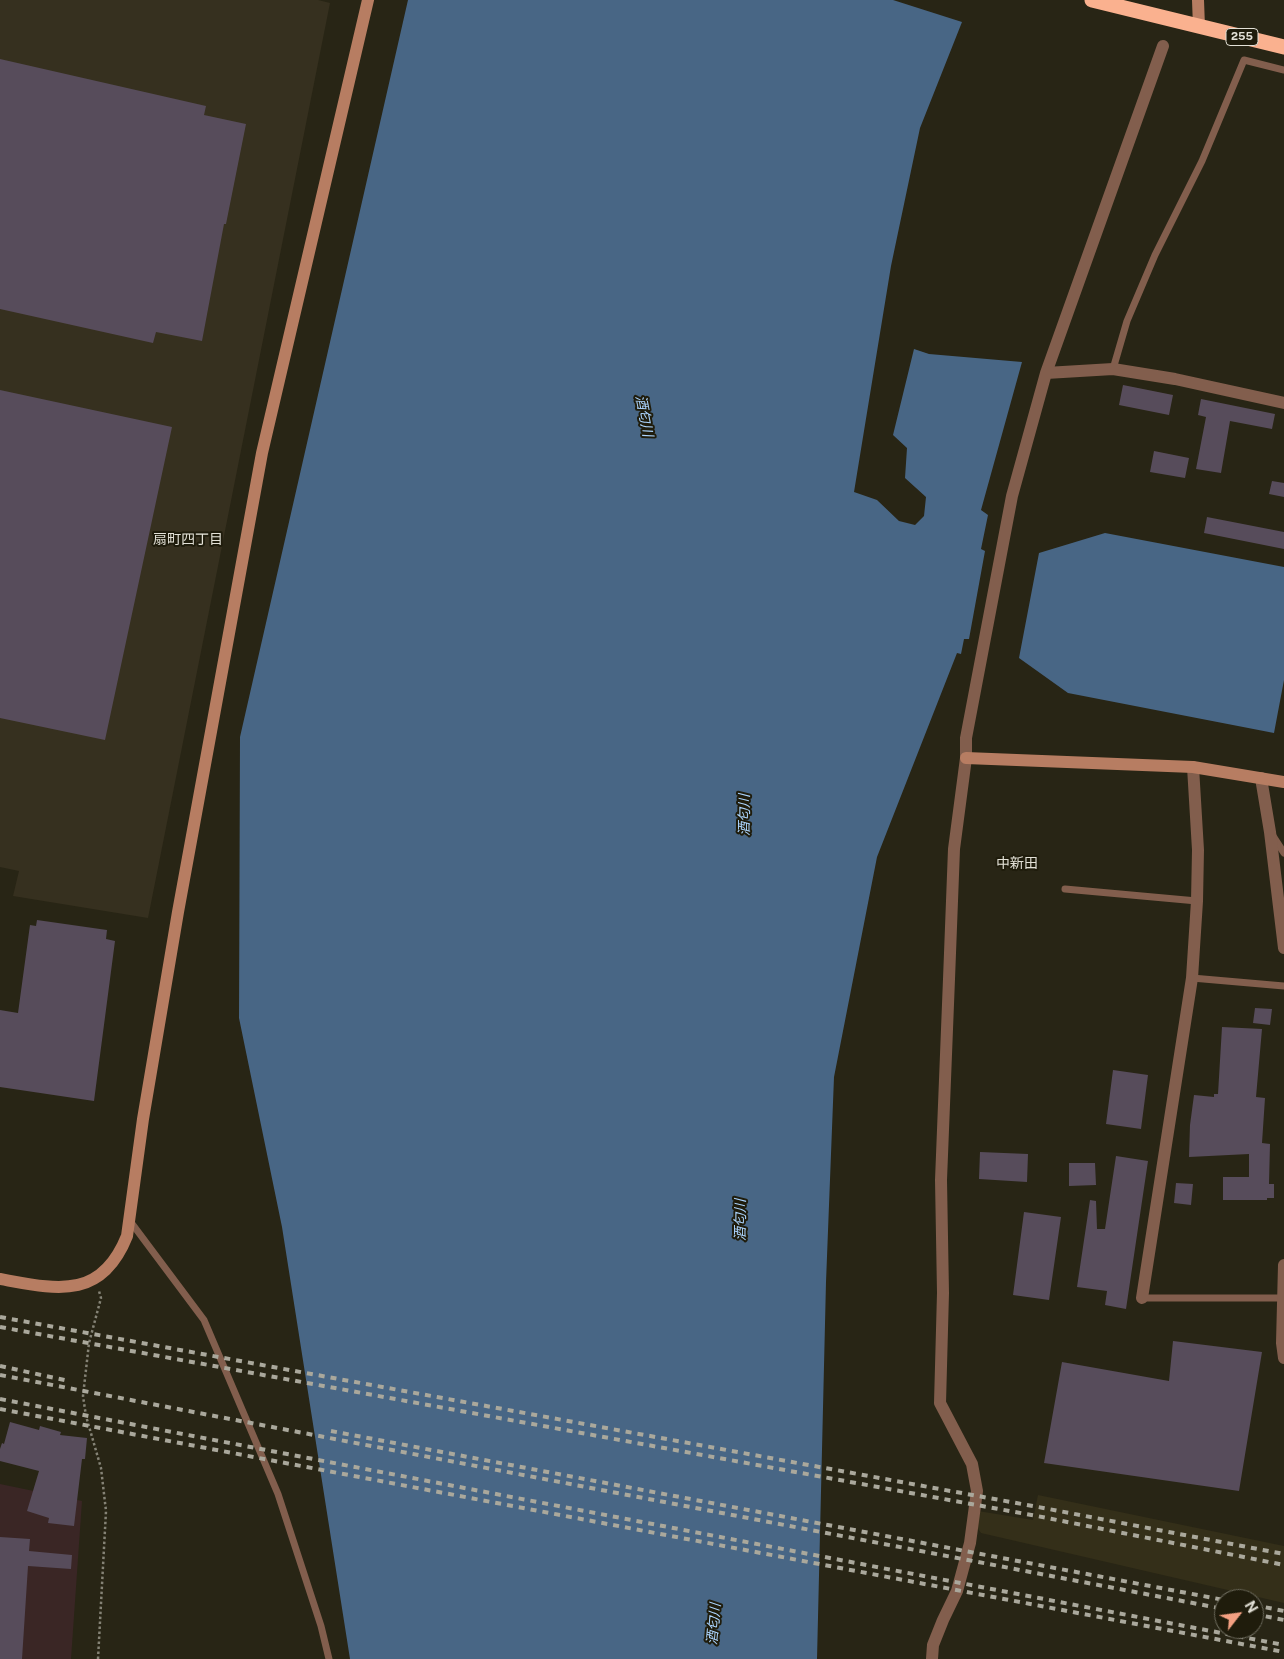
<!DOCTYPE html>
<html>
<head>
<meta charset="utf-8">
<style>
  body { margin:0 }
  #map { position:relative; width:1284px; height:1659px; overflow:hidden; background:#282515; font-family:"Public Sans",sans-serif }
  canvas { display:block }
  .north { position:absolute; left:1214px; top:1589px; width:50px; height:50px; box-sizing:border-box; background:#1f1c0c; border:1px solid #6d6b5d; border-radius:50%; rotate:60deg; font-size:14px; font-weight:700; line-height:20px; text-align:center; color:#e3e1d7 }
  .north::after { content:''; display:block; margin:auto; width:18px; height:22px; background:#f3a082; clip-path:polygon(50% 0,100% 100%,50% 72%,0 100%) }
</style>
</head>
<body>
<div id="map">
<canvas width="1284" height="1659"></canvas>
<div class="north">N</div>
</div>
<script>
const g = document.querySelector('canvas').getContext('2d');
g.lineJoin = 'round';
function fill(path, color) { g.fillStyle = color; g.fill(path, 'evenodd'); }
function stroke(path, color, width, dash) { g.strokeStyle = color; g.lineWidth = width; g.lineCap = dash ? 'butt' : 'round'; g.setLineDash(dash || []); g.stroke(path); }
function drawText(font, color, halo, rows, align = 'center') {
  g.font = font + ' "Public Sans","Noto Sans JP",sans-serif'; g.lineWidth = 4; g.setLineDash([]); g.textBaseline = 'middle'; g.strokeStyle = halo; g.fillStyle = color; for (const [text, x, y, turn = 0] of rows) {
    g.save(); g.translate(x, y); g.rotate((+turn || 0) * Math.PI / 180); g.textAlign = isNaN(turn) ? turn : align; if (halo) g.strokeText(text, 0, 0); g.fillText(text, 0, 0); g.restore();
  }
}
fill(new Path2D(`
  M0,1484L82,1501L71,1659H0Z`), '#3a2625');
fill(new Path2D(`
  M0,0H318L330,3L148,918L13,896L19,871L0,867Z`), '#36301f');
fill(new Path2D(`
  M1038,1495L1284,1546V1603L981,1533L976,1526L978,1511L1033,1520Z`), '#342f19');
fill(new Path2D(`
  M408,0H893L962,22L920,128L891,266L854,492L877,500L899,521L915,525L924,516L926,497L905,478L907,448L893,435L914,349L929,354L1022,362L981,510L988,515L981,549L985,551L969,639H964L961,654L957,653L877,857L834,1077L826,1282L817,1659H350L282,1227L239,1018L240,737Z
  M1105,533L1284,567V680L1274,733L1068,693L1019,658L1039,553Z`), '#486685');
fill(new Path2D(`
  M0,59L206,106L204,115L246,124L226,224H224L202,341L156,332L153,343L0,309Z
  M1123,385L1173,395L1169,415L1119,405Z
  M0,390L172,427L105,740L0,718Z
  M1201,399L1275,414L1272,429L1230,421L1221,473L1196,469L1206,417L1198,415Z
  M1154,451L1189,458L1185,478L1150,472Z
  M1272,481L1284,483V497L1269,494Z
  M1207,517L1284,532V549L1204,533Z
  M37,920L107,930L106,939L115,941L94,1101L0,1087V1010L18,1013L30,925L36,926Z
  M1255,1008L1272,1009L1270,1025L1253,1023Z
  M1222,1027L1262,1029L1256,1097L1265,1098L1262,1143L1270,1144L1269,1184H1274V1198H1267V1200H1223V1177H1249V1154L1189,1157L1190,1125L1194,1095L1214,1097V1094H1218Z
  M1113,1070L1148,1075L1141,1129L1106,1124Z
  M980,1152L1028,1154L1027,1182L979,1179Z
  M1116,1156L1148,1161L1126,1309L1105,1305L1107,1291L1077,1287L1090,1200L1096,1201L1097,1229H1105Z
  M1069,1163H1095L1096,1185L1069,1186Z
  M1176,1183L1193,1184L1191,1205L1174,1203Z
  M1024,1212L1061,1217L1049,1300L1013,1295Z
  M1173,1341L1262,1352L1239,1491L1044,1463L1062,1362L1169,1381Z
  M10,1422L39,1430L40,1426L61,1432L60,1435L87,1438L85,1459H82L74,1526L48,1523L49,1518L27,1511L39,1471L0,1461V1449L2,1443L4,1444Z
  M0,1537L30,1539L29,1551L72,1555L71,1569L28,1566L22,1659H0Z`), '#574c5b');
stroke(new Path2D(`
  M98,1659L106,1511L101,1468L86,1416L83,1396L89,1343L101,1298L99,1291`), '#858376', 2.5, [2.5, 2.5]);
stroke(new Path2D(`
  M1113,369L1127,321L1155,255L1202,161L1244,60L1284,70
  M1273,836L1284,853
  M1065,889L1197,901
  M1192,978L1284,986
  M130,1221L204,1320L278,1494L321,1626L329,1659
  M1142,1298H1284`), '#825e4d', 7);
stroke(new Path2D(`
  M1046,373L1113,369L1175,379L1284,403
  M1261,778L1270,832L1284,948
  M1284,1265L1282,1343L1284,1358
  M1142,1298L1192,978L1197,901L1198,850L1193,767
  M932,1659L933,1645L943,1620L957,1591L970,1543L977,1491L972,1464L940,1403L943,1293L941,1180L949,979L954,849L966,758V738L1012,496L1046,373L1163,46`), '#825e4d', 12);
stroke(new Path2D(`
  M1198,0L1199,27
  M966,758L1193,767L1284,782
  M0,1279C56,1289 101,1301 127,1236L143,1119L178,912L262,453L368,0`), '#b77d62', 12);
stroke(new Path2D(`
  M1092,0L1284,47`), '#fab18f', 15);
stroke(new Path2D(`
  M0,1317L1038,1507L1284,1554
  M0,1327L1037,1516L1284,1565
  M0,1366L69,1381
  M0,1375L1224,1609
  M0,1399L1284,1645
  M0,1409L1284,1652
  M331,1431L1224,1600
  M1254,1605L1284,1611
  M1254,1614L1284,1620`), '#aaa89c', 4, [6, 6]);
for (const [x, y, w] of [
  [1242,37,32]
]) { const box = new Path2D(); box.roundRect(x - w / 2, y - 8.5, w, 17, 4); g.fillStyle = '#1f1c0c'; g.fill(box); stroke(box, '#e3e1d7', 1); }
drawText('bold 11px', '#e3e1d7', null, [
  ["255",1242,37]
]);
drawText('italic 14px', '#acd5ff', '#1f1c0c', [
  ["酒匂川",644,416,79],
  ["酒匂川",745,815,-90],
  ["酒匂川",741,1220,-90],
  ["酒匂川",714,1624,-85]
]);
drawText('14px', '#e3e1d7', '#1f1c0c', [
  ["扇町四丁目",188,540],
  ["中新田",1017,864]
]);
</script>
</body>
</html>
